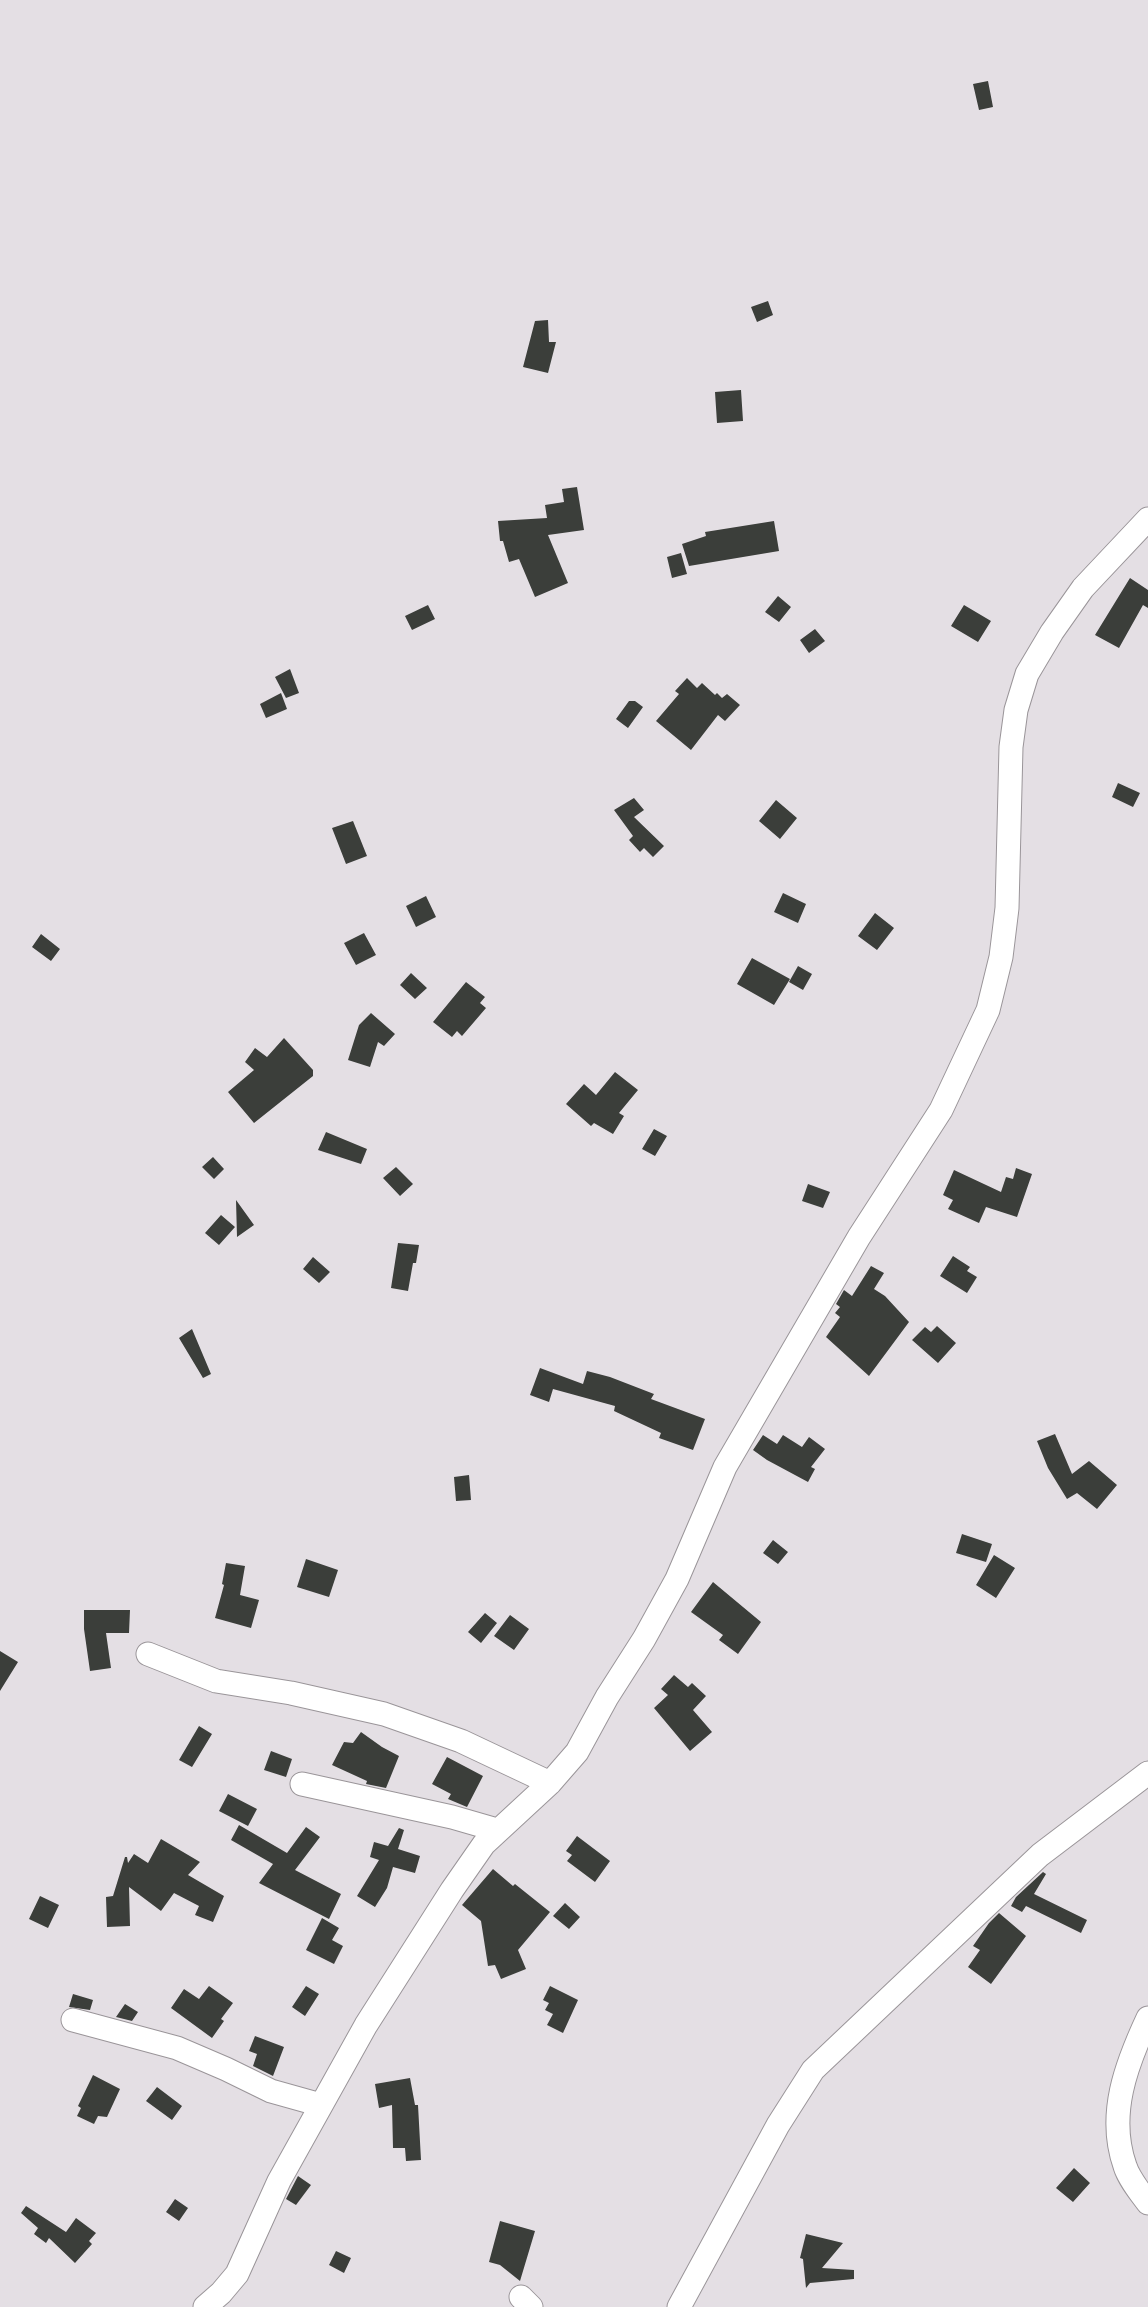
<!DOCTYPE html>
<html>
<head>
<meta charset="utf-8">
<style>
  body { margin:0 }
  canvas { display:block; background:#e4dfe4 }
</style>
</head>
<body>
<canvas width="1148" height="2307"></canvas>
<script>
const g = document.querySelector('canvas').getContext('2d');
g.lineJoin = 'round';
function fill(path, color) { g.fillStyle = color; g.fill(path, 'evenodd'); }
function stroke(path, color, width, dash) { g.strokeStyle = color; g.lineWidth = width; g.lineCap = dash ? 'butt' : 'round'; g.setLineDash(dash || []); g.stroke(path); }
fill(new Path2D(`
  M988,81L993,107L979,110L973,84Z
  M768,301L773,315L757,322L751,307Z
  M548,320L549,342H556L548,373L523,367L535,321Z
  M741,390L743,421L717,423L715,392Z
  M577,487L584,530L548,535L568,583L535,597L519,559L509,562L503,541H500L498,521L547,518L545,505L564,502L562,489Z
  M774,521L779,551L689,566L682,544L706,536L705,532Z
  M681,553L687,574L672,578L667,557Z
  M1130,578L1148,590V608L1143,605L1119,648L1095,635Z
  M778,596L791,607L779,622L765,612Z
  M428,605L435,619L412,630L405,616Z
  M964,605L991,621L978,642L951,626Z
  M815,629L825,641L809,653L800,640Z
  M290,669L299,693L286,698L275,677Z
  M687,678L697,688L702,683L715,695L717,693L722,698L727,694L740,705L725,721L718,715L691,750L656,721L679,694L675,691Z
  M281,693L287,709L266,718L260,704Z
  M629,701H635L643,707L628,728L616,719Z
  M1118,783L1140,793L1133,807L1112,797Z
  M634,798L644,810L634,817L664,846L653,857L644,848L640,852L629,840L633,836L614,810Z
  M776,800L797,818L780,839L759,821Z
  M353,821L367,856L346,864L332,828Z
  M783,893L806,904L798,923L774,912Z
  M426,896L436,917L416,927L406,906Z
  M875,913L894,928L877,950L858,936Z
  M364,933L376,955L356,965L344,943Z
  M41,934L60,949L51,961L32,947Z
  M752,958L790,979L774,1005L737,984Z
  M798,966L812,974L803,990L789,982Z
  M411,973L427,988L415,999L400,985Z
  M466,982L485,997L480,1003L486,1008L462,1036L457,1031L452,1037L433,1022Z
  M371,1013L395,1034L384,1046L378,1042L370,1067L348,1060L359,1025Z
  M284,1038L313,1070V1076L254,1123L228,1092L254,1070L245,1062L255,1048L267,1057Z
  M615,1072L638,1090L619,1113L624,1116L613,1134L594,1123L591,1126L566,1104L584,1084L596,1095Z
  M654,1129L667,1136L655,1156L642,1149Z
  M326,1132L367,1149L361,1164L318,1150Z
  M213,1157L224,1169L214,1179L202,1167Z
  M396,1167L413,1184L400,1196L383,1178Z
  M1016,1168L1032,1174L1017,1217L986,1207L979,1223L948,1209L953,1200L943,1195L954,1170L1001,1192L1006,1177L1013,1179Z
  M808,1184L830,1192L823,1208L802,1201Z
  M236,1200L254,1225L237,1237Z
  M221,1215L235,1227L219,1245L205,1233Z
  M398,1243L419,1245L416,1263H413L408,1291L391,1288Z
  M953,1256L970,1267L967,1271L977,1277L967,1293L940,1276Z
  M313,1257L330,1272L319,1283L303,1269Z
  M871,1266L884,1273L874,1289L885,1296L909,1322L869,1376L826,1337L840,1317L835,1313L840,1307L836,1304L844,1290L852,1296Z
  M937,1326L956,1343L938,1363L912,1340L925,1327L931,1332Z
  M192,1329L211,1374L203,1378L179,1338Z
  M540,1368L583,1384L587,1371L610,1377L654,1394L651,1399L705,1419L693,1450L659,1438L661,1433L614,1411L615,1406L553,1389L549,1402L530,1395Z
  M1055,1434L1072,1474L1089,1461L1117,1485L1097,1509L1077,1493L1067,1499L1048,1468L1037,1441Z
  M763,1435L777,1444L783,1435L802,1447L809,1437L825,1449L811,1467L815,1469L808,1482L767,1460L753,1450Z
  M469,1475L471,1500L456,1501L454,1477Z
  M962,1534L992,1544L986,1562L956,1553Z
  M773,1540L788,1552L778,1564L763,1553Z
  M994,1555L1015,1568L996,1598L976,1585Z
  M306,1559L338,1570L329,1597L297,1587Z
  M226,1563L245,1566L240,1595L259,1600L251,1628L215,1618L224,1585L222,1584Z
  M713,1582L761,1622L738,1654L719,1640L723,1635L691,1612Z
  M84,1610H130L129,1633H106L111,1668L90,1671L84,1629Z
  M485,1613L497,1623L481,1643L468,1632Z
  M510,1615L529,1629L514,1650L494,1636Z
  M0,1651L18,1662L0,1691Z
  M674,1675L688,1687L692,1683L706,1696L693,1710L712,1732L690,1751L654,1708L668,1695L661,1689Z
  M199,1726L212,1734L192,1767L179,1760Z
  M361,1732L382,1747L399,1756L386,1788L366,1784L367,1781L332,1765L344,1742L353,1743Z
  M271,1751L292,1759L286,1777L264,1770Z
  M447,1757L483,1776L467,1807L448,1799L451,1794L432,1784Z
  M228,1794L257,1809L248,1826L219,1811Z
  M239,1825L287,1853L306,1827L320,1837L295,1870L341,1894L329,1919L259,1883L273,1864L231,1840Z
  M399,1828L404,1830L398,1849L420,1856L415,1873L393,1867L387,1888L375,1907L357,1896L379,1860L370,1857L374,1842L388,1846Z
  M577,1836L610,1861L595,1882L567,1861L572,1855L566,1851Z
  M161,1839L200,1862L188,1875L224,1896L213,1922L195,1915L199,1906L174,1893L161,1911L129,1887L130,1926L107,1927L106,1897L113,1896L125,1857H127L128,1863L134,1854L148,1863Z
  M493,1869L513,1886L515,1884L550,1912L518,1950L526,1969L501,1979L495,1965L488,1966L481,1921L462,1905Z
  M1043,1872L1046,1874L1034,1894L1087,1920L1081,1933L1026,1906L1022,1912L1011,1906L1016,1897Z
  M40,1896L59,1905L48,1928L29,1919Z
  M565,1903L580,1917L569,1929L553,1916Z
  M999,1913L1026,1936L991,1984L968,1967L980,1950L973,1946L989,1923Z
  M322,1918L339,1928L332,1940L343,1946L334,1964L306,1950Z
  M209,1986L233,2003L221,2019L224,2021L212,2038L171,2008L184,1989L199,1999Z
  M306,1986L319,1994L305,2016L292,2007Z
  M550,1986L578,2000L563,2033L547,2025L553,2014L545,2010L549,2003L543,2000Z
  M73,1994L93,2000L90,2010L69,2007Z
  M125,2004L138,2012L132,2021L116,2017Z
  M255,2036L284,2047L273,2076L253,2066L257,2054L249,2051Z
  M93,2075L120,2089L107,2117L98,2116L94,2124L77,2116L81,2108L78,2106Z
  M410,2078L415,2105H418L421,2160L406,2161L405,2148H393L392,2105L379,2108L375,2084Z
  M157,2087L182,2106L172,2120L146,2101Z
  M1074,2168L1090,2183L1073,2202L1056,2188Z
  M298,2176L311,2185L296,2205L286,2199Z
  M175,2199L188,2208L179,2221L166,2212Z
  M26,2206L66,2232L76,2218L96,2233L89,2241L92,2244L75,2263L49,2238L46,2243L34,2234L38,2228L21,2213Z
  M500,2221L535,2231L520,2281L500,2265L489,2262Z
  M806,2234L843,2243L822,2268L854,2270V2279L810,2283L806,2288L803,2259L800,2258Z
  M336,2251L351,2258L344,2273L329,2265Z`), '#3b3e3a');
const street = new Path2D(`
  M148,1654L216,1681L291,1693L384,1714L461,1741L550,1783
  M302,1784L452,1817L497,1830
  M1148,2018C1126,2065 1107,2115 1125,2166C1129,2179 1140,2192 1148,2203
  M73,2020L177,2048L226,2069L271,2091L321,2105
  M521,2297L531,2307
  M205,2307L221,2293L237,2274L279,2181L366,2025L452,1890L484,1844L550,1783L577,1752L607,1697L644,1639L677,1579L725,1467L859,1237L941,1110L988,1010L1001,957L1007,908L1011,747L1016,710L1027,674L1052,632L1083,588L1148,519
  M679,2307L778,2125L813,2070L1040,1855L1148,1773`);
stroke(street, '#9a9599', 25);
stroke(street, '#fff', 23);
</script>
</body>
</html>
